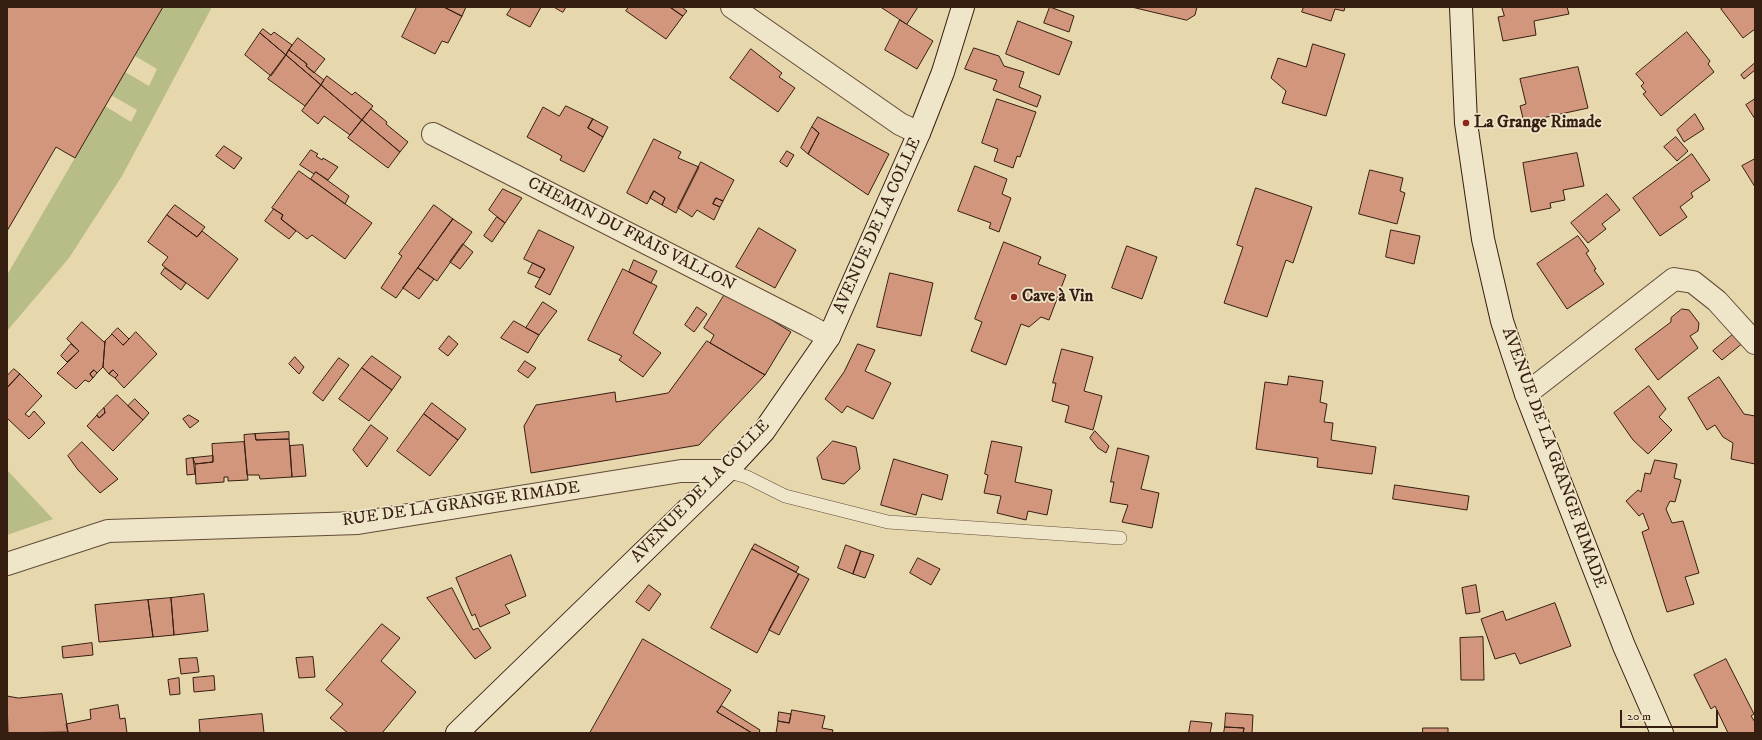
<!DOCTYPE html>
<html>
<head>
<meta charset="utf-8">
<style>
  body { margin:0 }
  #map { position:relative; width:1762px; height:740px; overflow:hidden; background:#e7d7ac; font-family:"IM FELL DW Pica",serif }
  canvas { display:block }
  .frame { position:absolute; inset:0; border:8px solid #361e11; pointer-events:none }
  .scale { position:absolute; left:1620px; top:710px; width:98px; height:18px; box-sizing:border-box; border:2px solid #361e11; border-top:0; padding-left:5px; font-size:12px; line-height:14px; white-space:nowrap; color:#361e11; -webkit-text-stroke:3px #efe5c9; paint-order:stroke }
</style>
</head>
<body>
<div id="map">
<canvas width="1762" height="740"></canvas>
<div class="frame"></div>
<div class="scale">20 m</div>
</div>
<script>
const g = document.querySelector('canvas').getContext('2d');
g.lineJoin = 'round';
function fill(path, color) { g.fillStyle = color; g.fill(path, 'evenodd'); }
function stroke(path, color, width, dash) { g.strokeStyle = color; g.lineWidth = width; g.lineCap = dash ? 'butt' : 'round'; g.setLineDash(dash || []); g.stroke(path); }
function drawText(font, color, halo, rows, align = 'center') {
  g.font = font + ' "IM FELL DW Pica",serif'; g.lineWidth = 3.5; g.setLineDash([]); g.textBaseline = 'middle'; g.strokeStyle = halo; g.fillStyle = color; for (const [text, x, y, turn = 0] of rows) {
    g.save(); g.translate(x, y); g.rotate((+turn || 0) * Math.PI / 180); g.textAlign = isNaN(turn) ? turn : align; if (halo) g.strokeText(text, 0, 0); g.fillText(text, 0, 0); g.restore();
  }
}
fill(new Path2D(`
  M163,7H212L122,176L69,258L7,331V275L105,106L131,122L137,110L111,95L125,72L149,86L157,69L135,56Z
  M7,470L53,519L7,535Z`), '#b8bd87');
const building = new Path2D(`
  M7,7H163L75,158L56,147L7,231Z
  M417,7H444L462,16L448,43L442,41L435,54L402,37Z
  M444,7H466L462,16Z
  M512,7H541L530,27L507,15Z
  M554,7H566L563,12Z
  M629,7H670L683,16L666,39L626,11Z
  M670,7H682L687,11L683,16Z
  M881,7H918L907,24Z
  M1050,7L1074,16L1069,32L1044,23Z
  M1132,7H1197L1195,15L1187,20Z
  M1304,7H1345L1344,11L1335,9L1331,21L1302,12Z
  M1502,7H1567L1569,14L1534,21L1536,35L1503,41L1498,17L1504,16Z
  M1724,7H1755V29L1743,38L1721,9Z
  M900,20L933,41L917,69L885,50Z
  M1018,21L1072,42L1059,75L1006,54Z
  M263,29L271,35L274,32L292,45L286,55L260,33Z
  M1687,32L1710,61L1708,64L1714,72L1661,116L1643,94L1646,92L1641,86L1644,83L1636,74Z
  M260,33L286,55L271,76L245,55Z
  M298,38L325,59L314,73L306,66L307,64L289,50Z
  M1313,44L1345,54L1326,116L1282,103L1286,91L1271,78L1278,58L1306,67Z
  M974,48L999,56L1004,66L1024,72L1019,87L1041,96L1037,107L993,90L997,80L965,69Z
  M751,49L782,73L779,77L795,88L778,112L730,78Z
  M289,50L307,64L306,66L324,80L321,85L286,55Z
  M286,55L321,85L305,106L268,79Z
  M1755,63V70L1744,79L1741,75Z
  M1578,67L1588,108L1524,122L1520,106L1526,104L1520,79Z
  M327,76L352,95L355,92L373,106L362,120L321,85Z
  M321,85L362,120L350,135L324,116L318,124L302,111Z
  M997,99L1036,112L1020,157L1017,156L1013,168L994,161L998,149L982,143Z
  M1755,99V119L1746,105Z
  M566,106L593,119L588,128L603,137L584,172L560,160L562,156L527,137L543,107L559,116Z
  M371,109L387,122L386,124L408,142L400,152L362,120Z
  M1695,114L1704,129L1684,142L1677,130Z
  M818,117L889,154L868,195L808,154L819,133L812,127Z
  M593,119L608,127L603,137L588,128Z
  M362,120L400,152L388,168L348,138Z
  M812,127L819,133L808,154L801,148Z
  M1676,137L1688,151L1677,161L1664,147Z
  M654,139L681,152L678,158L699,167L676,213L662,205L665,198L654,191L647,204L627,193Z
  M224,146L242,158L234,169L216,156Z
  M311,150L318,154L316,156L322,160L323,158L338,167L328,180L316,172L314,174L300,165Z
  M787,151L794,155L787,167L780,162Z
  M1577,153L1584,186L1563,190L1565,200L1550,203L1551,208L1531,212L1523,163Z
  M1692,154L1710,180L1691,193L1693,197L1680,207L1687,217L1660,236L1633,198Z
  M1755,159V187L1742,166Z
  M701,162L734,180L723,201L716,198L713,204L720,207L714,220L697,210L692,217L678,208Z
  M975,166L1007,179L1002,194L1011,198L999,232L989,228L991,223L958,211Z
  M1370,170L1403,178L1400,191L1405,193L1397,224L1359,214Z
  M299,171L372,223L345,259L312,235L307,239L281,219L283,215L272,208Z
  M316,172L349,196L345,204L311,179Z
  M1256,188L1312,207L1293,263L1286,260L1267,317L1224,303L1243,247L1237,245Z
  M503,189L522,198L505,223L489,210Z
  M654,191L665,198L662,205L650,198Z
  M1607,194L1620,210L1602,224L1606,229L1588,243L1571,223Z
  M716,198L723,201L720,207L713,204Z
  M175,205L205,227L197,237L167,215Z
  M434,205L453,219L396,298L381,288L402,256L399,254Z
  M274,209L283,215L281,219L296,231L289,239L265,221Z
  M167,215L197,237L202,231L238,259L208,299L162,265L168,257L148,242Z
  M497,217L505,223L492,242L484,236Z
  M453,219L472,232L437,281L418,268Z
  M759,228L796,250L775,288L736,267Z
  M539,230L574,247L550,295L535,287L545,269L524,259Z
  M1391,230L1420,236L1414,264L1386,257Z
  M1578,236L1589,251L1586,253L1596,269L1594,270L1604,284L1567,309L1537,264Z
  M1004,242L1041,257L1038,264L1066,275L1049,320L1041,317L1029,327L1021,324L1006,365L971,351L982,322L975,319Z
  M463,244L473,252L460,269L450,262Z
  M1127,246L1157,257L1142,299L1112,288Z
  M634,260L657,271L651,283L629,272Z
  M533,263L545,269L540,278L528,273Z
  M165,268L186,283L181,290L161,274Z
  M418,268L434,279L419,299L403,288Z
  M623,269L657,286L633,333L661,353L643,377L619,360L622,356L588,340Z
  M890,273L933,283L921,336L877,327Z
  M725,294L754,309L791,332L765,375L710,343L714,335L704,328Z
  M543,302L557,311L539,335L526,328Z
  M697,307L707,314L694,332L685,325Z
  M1682,309L1689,310L1699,323L1698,331L1690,336L1698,348L1658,380L1635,349L1671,322V318Z
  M514,321L539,335L528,353L501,338Z
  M82,322L104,342L105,341L103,367L97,373L94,370L90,374L93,378L89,382L85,380L76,389L57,373L79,351L67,339Z
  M118,328L129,339L123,345L112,334Z
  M136,332L157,354L124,388L115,378L118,375L113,370L109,374L103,367L105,341L112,334L123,345Z
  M1736,332L1744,342L1722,360L1713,351Z
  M449,336L458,344L448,356L439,349Z
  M707,341L765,375L699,445L531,473L524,426L536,405L615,392L616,402L668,393Z
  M71,344L79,351L67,362L61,356Z
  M858,344L875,350L865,371L891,383L873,419L847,406L842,413L825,399L844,372Z
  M1062,349L1093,357L1084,391L1102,396L1093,430L1065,422L1069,406L1052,401L1056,383H1053Z
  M372,356L401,377L392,390L362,368Z
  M295,357L304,367L299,374L289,364Z
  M339,358L349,365L323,401L313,393Z
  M525,361L536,368L528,378L518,371Z
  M362,368L392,390L369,421L339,399Z
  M14,369L20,374L7,388V376Z
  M94,370L97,373L93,378L90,374Z
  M113,370L118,375L115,378L109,374Z
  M20,374L42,396L25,414L29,417L34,411L45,423L29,439L7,418V388Z
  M1289,376L1323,381L1320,402L1327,404L1324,422L1333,423L1331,440L1376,447L1372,474L1317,467L1318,458L1256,449L1265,382L1287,385Z
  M1719,377L1744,414L1755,416V464L1731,459L1733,443L1723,437L1715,425L1707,430L1688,398Z
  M1649,386L1666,409L1659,417L1672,430L1648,454L1633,440L1614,413Z
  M117,395L143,420L113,451L87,426L97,415L99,418L105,413L104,408Z
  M135,399L149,413L143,420L128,406Z
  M432,403L466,429L458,440L424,414Z
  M104,408L105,413L99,418L97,415Z
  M424,414L458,440L430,476L397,451Z
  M189,415L199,421L190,428L183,419Z
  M371,425L388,438L367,467L353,450Z
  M1095,431L1109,446L1106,453L1098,448L1090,438Z
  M289,432V439L256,440L255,434Z
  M255,434L256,440L289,439L292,477L260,479L259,475H247L244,435Z
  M833,441L856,447L860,469L844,484L822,479L817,458Z
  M992,441L1022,447L1015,482L1052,490L1047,515L1028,511L1026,520L997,513L1001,496L984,493L988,475L985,474Z
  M82,442L118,479L100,493L78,470L68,456Z
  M244,442L248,480L228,481V477H224V482L196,484L195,464L213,462L212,444Z
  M303,445L306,476L292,477L290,446Z
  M1118,448L1149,456L1141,489L1159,493L1152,528L1122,522L1128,505L1110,502L1114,482H1111Z
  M213,456V462L195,464L193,458Z
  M193,458L195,474L187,475L186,459Z
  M894,459L948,475L942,500L922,494L916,515L881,505Z
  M1655,460L1677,464L1674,478L1681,480L1675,502L1670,501L1666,509L1672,523L1683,521L1699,573L1685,577L1694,604L1667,612L1642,532L1649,529L1643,513L1639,516L1626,501L1638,490L1641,492L1645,473L1650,474Z
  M1395,485L1469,496L1467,510L1393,499Z
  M755,544L799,567L796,572L752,549Z
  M846,545L861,551L853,574L838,568Z
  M752,549L799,574L757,653L711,628Z
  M861,551L874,555L865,578L853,574Z
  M511,555L526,596L505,605L510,613L480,627L475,614L472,616L456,578Z
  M918,558L940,569L931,585L910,573Z
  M799,574L809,579L779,635L769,630Z
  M649,585L661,594L649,611L636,602Z
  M1476,585L1480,612L1466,614L1462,588Z
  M452,588L473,630L478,628L491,648L475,659L427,598Z
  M204,594L208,631L174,635L171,598Z
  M171,598L174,635L153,637L148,600Z
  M148,600L153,637L99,642L95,605Z
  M1555,603L1571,646L1520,664L1515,653L1495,659L1481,619L1503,611L1506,620Z
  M382,624L400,638L381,661L416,692L382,733H348L330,718L343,704L326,690Z
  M1483,637L1484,680H1461L1460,638Z
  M643,639L731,690L717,712L752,733H590Z
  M92,643L93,655L63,658L62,647Z
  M313,657L315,677L299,678L296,658Z
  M197,658L199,672L181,674L179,659Z
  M1726,659L1754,714L1751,716L1755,722V733H1728L1715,706L1711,709L1694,675Z
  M214,676L215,690L194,692L193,678Z
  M179,678L180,694L170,695L168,680Z
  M62,694L68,732L8,733L7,696L18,698Z
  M118,705L120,719L125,718L127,733H68L66,724L91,719L90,710Z
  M722,706L760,730L759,733H752L717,712Z
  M792,710L825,716L822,728L833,730L832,733H776L778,721L789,723Z
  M779,712L791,714L789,723L778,721Z
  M1226,713L1253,715L1252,733H1243L1244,728L1225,727Z
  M262,714L264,733H200L199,720Z
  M1191,721L1212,723L1210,733H1189Z
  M1225,727L1244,728L1243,733H1224Z
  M1423,728H1448V733H1423Z`);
fill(building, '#d2967c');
stroke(building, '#361e11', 1);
const lane = new Path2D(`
  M727,471L747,477L785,496L888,522L1120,538`);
const street = new Path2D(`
  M732,7L900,124L919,133
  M433,134L807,325L829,337
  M1526,394L1674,279L1693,282L1717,301L1755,343
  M7,564L108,531L358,523L681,471H727`);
const secondary = new Path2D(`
  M1461,7L1466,123L1483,239L1502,321L1526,394L1624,646L1662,733
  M457,733L727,471L764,431L829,337L919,133L943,72L963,7`);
stroke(lane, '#624c38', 14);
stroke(street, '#624c38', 24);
stroke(secondary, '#361e11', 24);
stroke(lane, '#efe5c9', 13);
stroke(street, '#efe5c9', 22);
stroke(secondary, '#efe5c9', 22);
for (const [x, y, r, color] of [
  [1466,123,4,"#8f2418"],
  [1014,297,4,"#8f2418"]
]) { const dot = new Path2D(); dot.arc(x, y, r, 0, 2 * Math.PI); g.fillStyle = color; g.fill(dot); stroke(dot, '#efe5c9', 1.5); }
drawText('bold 17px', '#361e11', '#efe5c9', [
  ["La Grange Rimade",1474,123],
  ["Cave à Vin",1022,297]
], 'left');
drawText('17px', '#361e11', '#efe5c9', [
  ["AVENUE DE LA COLLE",878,226,-66],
  ["CHEMIN DU FRAIS VALLON",631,235,27],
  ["AVENUE DE LA GRANGE RIMADE",1553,458,70],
  ["AVENUE DE LA COLLE",701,492,-46],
  ["RUE DE LA GRANGE RIMADE",461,505,-8]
]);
</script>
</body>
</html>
